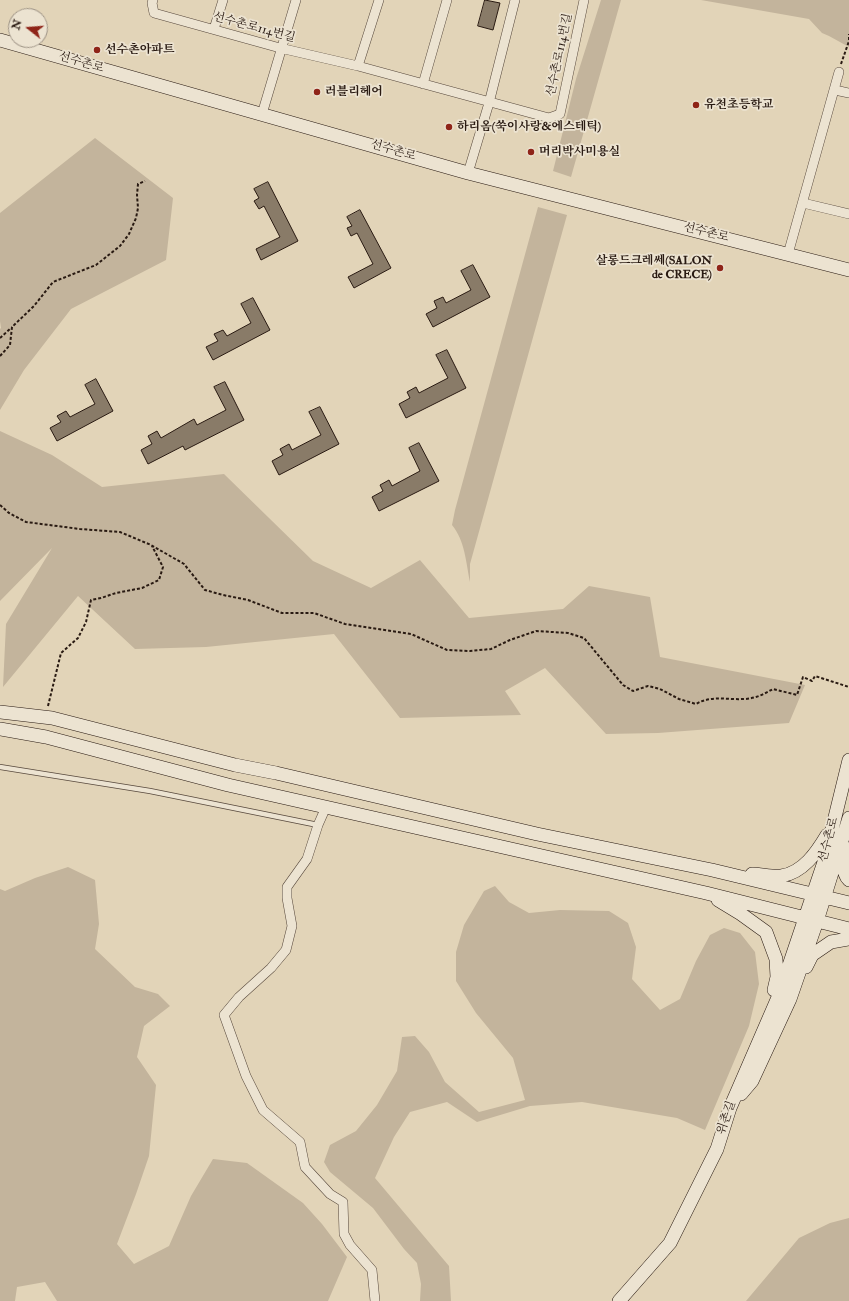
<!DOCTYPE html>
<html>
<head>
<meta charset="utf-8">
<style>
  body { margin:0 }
  #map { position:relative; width:849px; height:1301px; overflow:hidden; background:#e2d4b8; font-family:"IM FELL Double Pica",serif }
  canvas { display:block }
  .north { position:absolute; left:8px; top:8px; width:40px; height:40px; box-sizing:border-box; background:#ece3d1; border:1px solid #9e9385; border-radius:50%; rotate:287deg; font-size:11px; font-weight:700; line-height:16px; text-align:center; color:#291a12 }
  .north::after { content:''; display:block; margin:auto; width:14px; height:18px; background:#8f2418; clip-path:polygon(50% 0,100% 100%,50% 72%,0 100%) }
</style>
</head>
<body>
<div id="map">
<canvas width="849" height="1301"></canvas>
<div class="north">N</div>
</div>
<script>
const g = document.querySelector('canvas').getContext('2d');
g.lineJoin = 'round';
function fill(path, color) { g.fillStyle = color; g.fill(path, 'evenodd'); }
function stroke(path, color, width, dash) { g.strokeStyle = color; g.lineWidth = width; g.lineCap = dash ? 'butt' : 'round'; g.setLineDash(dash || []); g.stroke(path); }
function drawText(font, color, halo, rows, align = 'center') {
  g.font = font + ' "IM FELL Double Pica","Noto Serif KR",serif'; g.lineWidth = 3.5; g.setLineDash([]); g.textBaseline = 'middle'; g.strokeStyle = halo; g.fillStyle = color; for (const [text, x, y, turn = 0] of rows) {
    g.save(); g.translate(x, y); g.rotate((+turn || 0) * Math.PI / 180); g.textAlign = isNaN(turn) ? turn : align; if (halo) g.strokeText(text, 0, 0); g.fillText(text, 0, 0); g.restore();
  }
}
fill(new Path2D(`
  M601,0H621L571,177L553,171L576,79Z
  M701,0H849V47L829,36L822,33L809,19Z
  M95,138L173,198L166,260L71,309L24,370L0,410V329L1,328L0,321V213Z
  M538,207L567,215L470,564V582C466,562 465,541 452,525L455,510Z
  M0,431L52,455L102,487L224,474L313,561L371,588L420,560L469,618L563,609L589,586L650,597L660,657L805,685L789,723L658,733L606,734L545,668L505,691L521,715L400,718L334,634L206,647L135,649L78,596L3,687L6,624L52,548L0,601Z
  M68,867L95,880L99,924L95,949L135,987L158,994L170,1006L144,1026L137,1057L156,1085L149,1156L136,1194L117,1244L134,1264L169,1246L191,1196L213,1159L247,1163L303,1203L322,1224L347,1257L328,1301H57L45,1282L17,1287L15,1301H0V889L5,891L35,878Z
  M495,886L509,902L529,913L560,910L609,911L628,923L636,947L632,979L660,1010L680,999L696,961L710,935L724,928L740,933L755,952L759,984L749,1026L705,1130L677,1118L582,1102L530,1106L477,1122L447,1102L410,1112L394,1137L375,1178L449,1266L451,1301H420L421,1284L417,1263L404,1249L373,1208L330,1172L324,1162L330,1145L356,1131L377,1105L397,1071L402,1037L415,1036L429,1052L445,1082L479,1112L525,1100L513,1058L476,1013L456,981V952L464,925L484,891Z
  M849,1218V1301H746L799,1238L830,1223Z`), '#c3b49c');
const building = new Path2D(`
  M485,0L500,3L493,30L478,26Z
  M268,182L298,241L261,260L256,249L280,237L264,206L259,209L254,201L259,198L254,189Z
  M360,210L391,268L354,288L348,277L373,264L357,233L351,236L347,228L352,226L347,217Z
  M473,265L490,297L433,327L426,314L437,308L434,301L443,297L446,303L471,290L461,271Z
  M253,298L270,330L213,360L206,347L218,341L214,334L223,330L227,336L251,323L241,304Z
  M447,350L466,388L406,418L399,404L410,398L407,392L416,387L419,393L448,378L436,355Z
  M96,379L113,411L57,441L50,428L61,422L57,416L66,411L70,417L95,404L85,385Z
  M225,382L244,420L185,450L183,446L148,464L141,450L152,444L148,436L157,431L161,438L194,419L197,425L226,410L214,387Z
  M320,407L339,444L279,475L272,461L283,455L280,449L289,444L292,450L321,435L309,412Z
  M419,443L439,481L379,511L372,497L383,491L380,485L389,480L392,486L420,471L409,448Z`);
fill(building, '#897b68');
stroke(building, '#291a12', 1);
const lane = new Path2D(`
  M0,767L150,791L318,825`);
const street = new Path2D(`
  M153,0L152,3L154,13L280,48L358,66L549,118L560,114L584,0
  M214,29L223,0
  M358,66L379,0
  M423,84L447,0
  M835,90L849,93
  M262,114L296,0
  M468,173L489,103L515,0
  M803,203L849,214
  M788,254L839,72
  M326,807L318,825L307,859L287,887V898L292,926L286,950L271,968L239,997L224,1015L246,1076L263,1110L300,1142L305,1167L330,1194L343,1202L344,1234L350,1245L372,1270L375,1301`);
const secondary = new Path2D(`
  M0,40L468,173L849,270
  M0,712L52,718L235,765L276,773L537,834L712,870L849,903
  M0,729L46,737L228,785L706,893L849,929
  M846,848C844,858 841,872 849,880
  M752,874C761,874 772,877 781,876C803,873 817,852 827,835
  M718,900L741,914L766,932L776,959L777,977L774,990
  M806,967L812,955L831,942L849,939
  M741,1094L752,1081L790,999L817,921L849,818
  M619,1301L670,1243L717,1149L730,1108L779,995L805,918L824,862L849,760`);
stroke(lane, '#57483c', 6);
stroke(street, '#57483c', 10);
stroke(secondary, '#291a12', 14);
stroke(new Path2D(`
  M849,40V34
  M841,64L849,41
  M0,338L11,328
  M0,356L10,345L12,327L34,306L53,282L96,265L120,246L129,234L136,218L138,208L137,195L138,184L145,181
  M0,505L9,513L26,522L80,529L120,532L151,545L184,564L205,590L223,595L248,600L282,613H314L345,624L411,634L447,650L470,651L491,649L510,640L536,631L568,633L584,638L623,685L633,691L648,686L660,689L679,699L696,704C711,695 728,700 743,699C755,699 764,694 773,689L797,695L803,677L812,681L815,676L849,687
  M48,706L61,653L78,638L86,622L91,600L101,598L116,593L142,588L159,580L163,567L152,546`), '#291a12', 2, [3, 2]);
stroke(lane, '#ece3d1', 4.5);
stroke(street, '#ece3d1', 9);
stroke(secondary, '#ece3d1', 13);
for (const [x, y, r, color] of [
  [97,50,4,"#8f2418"],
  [317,92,4,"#8f2418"],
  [696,105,4,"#8f2418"],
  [449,127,4,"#8f2418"],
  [531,152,4,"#8f2418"],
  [720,268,4,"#8f2418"]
]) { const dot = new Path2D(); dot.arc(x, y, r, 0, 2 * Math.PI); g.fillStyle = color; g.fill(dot); stroke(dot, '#ece3d1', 1.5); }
drawText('12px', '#291a12', '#ece3d1', [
  ["선수촌로114번길",254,28,15],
  ["선수촌로114번길",560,55,-78],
  ["선수촌로",81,63,16],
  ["선수촌로",393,151,16],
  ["선수촌로",706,233,14],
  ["선수촌로",829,840,-75],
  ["위촌길",727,1118,-71]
]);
drawText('bold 12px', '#291a12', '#ece3d1', [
  ["선수촌아파트",105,50],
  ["러블리헤어",325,92],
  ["유천초등학교",704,105],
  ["하리옴(쑥이사랑&에스테틱)",457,127],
  ["머리박사미용실",539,152],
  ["살롱드크레쎄(SALON",712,261,"right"],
  ["de CRECE)",712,275,"right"]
], 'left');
</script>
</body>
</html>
